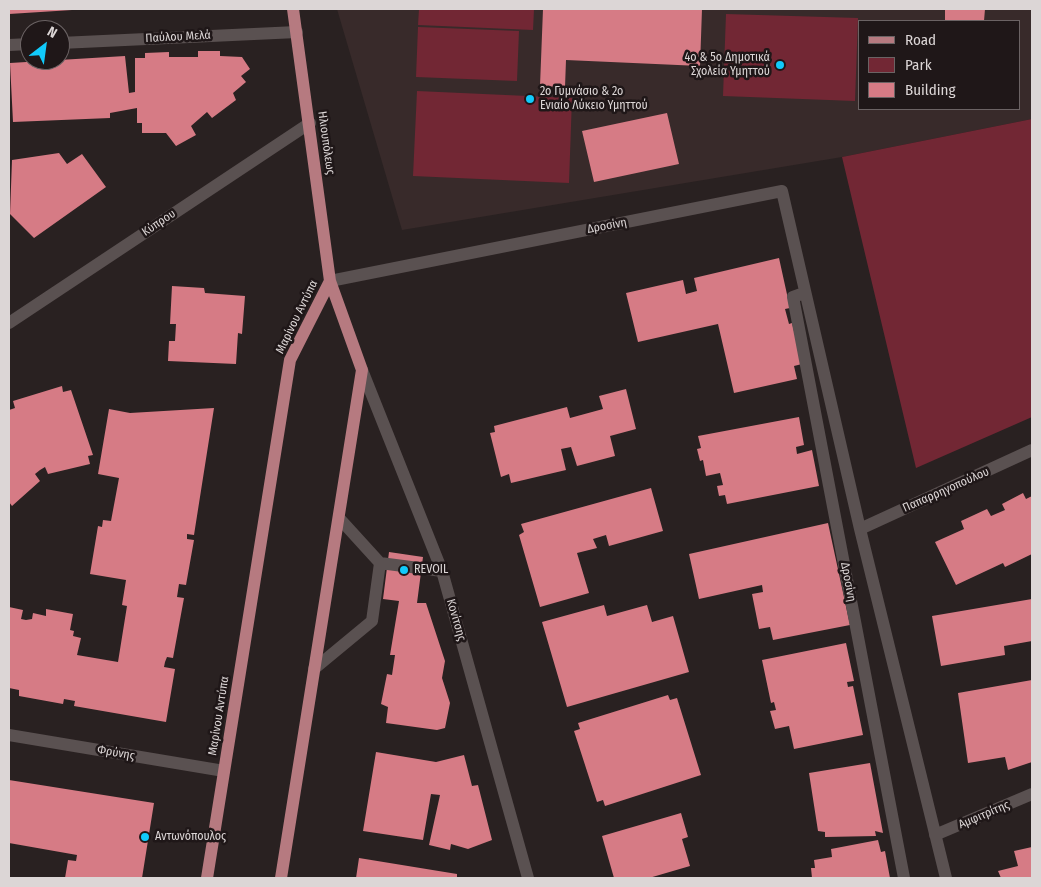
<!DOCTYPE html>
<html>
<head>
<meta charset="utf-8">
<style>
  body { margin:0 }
  #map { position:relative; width:1041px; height:887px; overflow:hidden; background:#292121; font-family:"Fira Sans Condensed",sans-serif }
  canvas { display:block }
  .frame { position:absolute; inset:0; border:10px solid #dcd6d6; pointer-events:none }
  .legend { position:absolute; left:858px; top:20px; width:162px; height:90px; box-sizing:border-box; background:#1f1718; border:1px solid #6b6364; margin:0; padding:6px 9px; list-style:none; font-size:15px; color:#dcd6d6 }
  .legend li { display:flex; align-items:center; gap:10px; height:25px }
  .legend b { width:25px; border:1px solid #6b6364 }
  .north { position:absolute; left:20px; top:20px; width:50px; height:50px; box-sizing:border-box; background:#1f1718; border:1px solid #6b6364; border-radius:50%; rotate:30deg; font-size:14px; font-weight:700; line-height:20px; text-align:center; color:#dcd6d6 }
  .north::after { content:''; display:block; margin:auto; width:18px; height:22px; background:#11cafb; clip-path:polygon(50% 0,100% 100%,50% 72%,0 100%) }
</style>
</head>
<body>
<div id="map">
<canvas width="1041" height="887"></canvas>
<div class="frame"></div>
<ul class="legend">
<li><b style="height:6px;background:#b67a80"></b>Road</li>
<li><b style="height:14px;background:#722734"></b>Park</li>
<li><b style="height:14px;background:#d67b85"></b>Building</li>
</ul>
<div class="north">N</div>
</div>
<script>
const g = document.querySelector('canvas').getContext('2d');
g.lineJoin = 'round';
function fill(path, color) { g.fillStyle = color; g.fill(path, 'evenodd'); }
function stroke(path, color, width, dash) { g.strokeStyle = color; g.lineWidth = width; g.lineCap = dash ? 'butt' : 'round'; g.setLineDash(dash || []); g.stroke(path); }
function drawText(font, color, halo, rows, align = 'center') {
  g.font = font + ' "Fira Sans Condensed",sans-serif'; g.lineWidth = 5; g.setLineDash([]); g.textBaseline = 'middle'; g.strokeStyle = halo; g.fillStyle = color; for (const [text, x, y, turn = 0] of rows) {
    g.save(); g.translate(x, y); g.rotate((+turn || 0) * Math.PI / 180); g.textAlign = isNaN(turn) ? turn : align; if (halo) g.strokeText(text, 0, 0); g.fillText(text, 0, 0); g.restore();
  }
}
fill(new Path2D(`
  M337,9H1032V119L842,157L402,230ZM860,21H1020V109H860Z`), '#382a2a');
fill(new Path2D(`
  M419,9H534L533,30L418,25Z
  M726,14L858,18L855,101L723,96Z
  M418,27L519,31L517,81L416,77Z
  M417,91L572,98L569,183L413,176Z
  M1032,119V417L916,468L842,157Z`), '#722734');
fill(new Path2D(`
  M10,9H72V10L9,14Z
  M543,9H702L700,66L566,60L565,87L540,86Z
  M945,9H985L984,21H945Z
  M198,51H220V56L242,57L250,69L241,76L246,82L233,93L236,100L212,118L207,112L191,126L196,135L176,146L166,133H142V123H137V108L110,113V118L13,122L10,63L125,56L129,93L135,92V58H145V53L169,52V57H198Z
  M667,113L679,164L594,182L582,131Z
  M59,153L67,164L82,154L106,187L34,238L10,214L12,160Z
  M779,258L790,308L785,309L789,324L792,323L802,364L794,366L797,379L734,393L718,324L638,342L626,293L683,280L686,294L697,291L694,278Z
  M172,286L204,288L205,293L245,296L242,334L238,333L236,364L168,361L169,341H175L176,324H170Z
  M62,386L63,392L71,390L93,455L88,456L90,464L48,474L45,467L40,470L35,474L40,481L12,506L9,502V410L15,408L13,401Z
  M626,389L636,429L610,436L615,456L577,466L571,447L561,449L566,470L511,483L509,474L501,477L490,433L495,432L494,426L567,407L570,418L603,409L599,396Z
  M214,408L194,535L187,534V539L194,540L186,585L179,584L177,597L184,598L173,658L167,657L165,662L164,667L175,669L166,722L74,706L75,701L64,699L63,704L19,696V690L9,688V607L23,610L21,619L26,620L32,619L33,613L46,616V609L73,614L70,630L74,631L73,636L81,638L77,655L118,662L127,606L122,605L126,580L90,574L98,526L102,527L103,520L111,521L119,478L98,474L109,409L130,413Z
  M799,417L804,445L796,447L797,454L812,450L819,486L727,504L725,495L719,496L717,486L723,485L720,473L706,476L703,460L700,461L697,449L701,448L698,436Z
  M651,488L663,531L609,546L606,535L593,539L597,548L577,553L589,593L540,607L519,535L524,532L521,524Z
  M1023,493L1026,499L1032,496V554L1005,567L1003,563L956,585L935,542L964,529L961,521L987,509L991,516L1005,510L1002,504Z
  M828,523L850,625L773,640L770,627L759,629L752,594L763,592L762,585L699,599L689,554Z
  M389,552L423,557L417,603H426L445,661L442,678L450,703L445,728L437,730L386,723L388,707L381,704L387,674L392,675L395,655H390L399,601L383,599Z
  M1032,599V641L1004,646L1005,655L941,666L932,616Z
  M604,605L607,616L647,605L652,622L673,616L689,672L567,707L542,622Z
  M846,643L854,681L847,682L848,687L853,686L863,735L794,749L789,726L775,729L770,711L776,710L774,702L771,703L762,660Z
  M1032,680V762L1008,770L1005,757L968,763L958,693Z
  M668,695L670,700L677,698L701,775L605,806L603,800L597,802L574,731L580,729L578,723Z
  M376,752L436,762L464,755L472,786L478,785L492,840L468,849L451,844L450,850L429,845L440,795L431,794L423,840L363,831Z
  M870,763L883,833L875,831L876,836L825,837V832L818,831L809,773Z
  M9,780L154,803L142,878H65L68,860L76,861L77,855L9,843Z
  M681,813L688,837L682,839L690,866L649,878H614L602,836Z
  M878,840L881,852L885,851L890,878H812L811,868H815L814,860L832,857L831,849Z
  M1032,847V878H1001L998,871L1018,866L1014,851Z
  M359,858L457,874V878H356Z`), '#d67b85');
stroke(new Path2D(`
  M60,43L297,32
  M9,45L30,44
  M330,281L782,191L860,529L946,878
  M804,293L793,297L904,878
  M9,323L310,123
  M362,370L442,571L528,878
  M860,529L1032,450
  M380,563L442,571
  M314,669L372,621L380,563L339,518
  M9,735L224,771
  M935,835L1032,794`), '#5a5151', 12);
stroke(new Path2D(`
  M207,878L290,360L330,281
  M281,878L362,370L330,281L293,9`), '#b67a80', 12);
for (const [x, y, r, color] of [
  [780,65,5,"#11cafb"],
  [530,99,5,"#11cafb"],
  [404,570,5,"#11cafb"],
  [145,837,5,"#11cafb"]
]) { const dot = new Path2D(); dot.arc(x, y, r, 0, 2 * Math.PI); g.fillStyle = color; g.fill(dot); stroke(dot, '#1f1718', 2); }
drawText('12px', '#dcd6d6', '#1f1718', [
  ["Παύλου Μελά",178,37,-3],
  ["Ηλιουπόλεως",326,143,82],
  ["Κύπρου",159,223,-34],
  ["Δροσίνη",607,226,-11],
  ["Μαρίνου Αντύπα",297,317,-64],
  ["Παπαρρηγοπούλου",946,490,-24],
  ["Δροσίνη",848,582,79],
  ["Κονίτσης",456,620,74],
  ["Μαρίνου Αντύπα",219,716,-81],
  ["Φρύνης",116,753,10],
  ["Αμφιτρίτης",984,815,-23]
]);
drawText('12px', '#dcd6d6', '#1f1718', [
  ["4ο & 5ο Δημοτικά",770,58,"right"],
  ["Σχολεία Υμηττού",770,72,"right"],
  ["2ο Γυμνάσιο & 2ο",540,92],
  ["Ενιαίο Λύκειο Υμηττού",540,106],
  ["REVOIL",414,570],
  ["Αντωνόπουλος",155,837]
], 'left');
</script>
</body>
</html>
